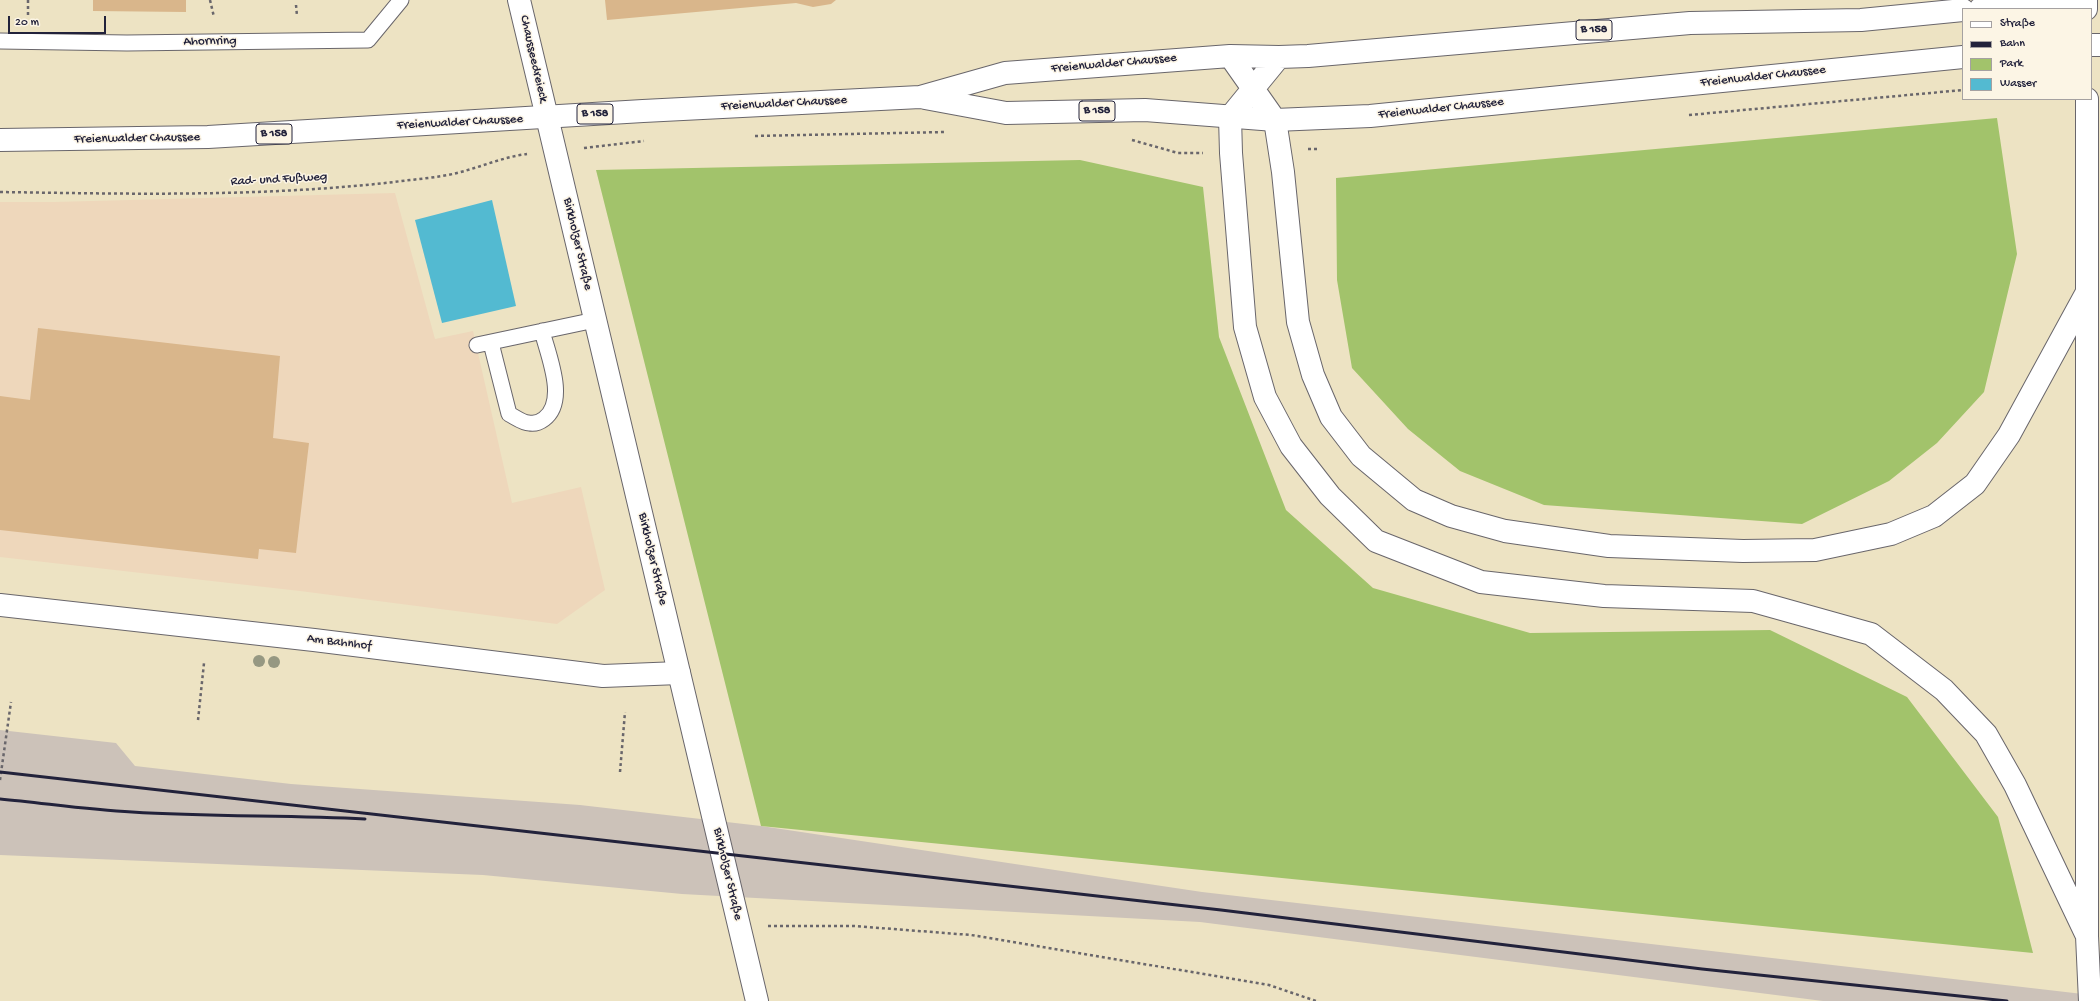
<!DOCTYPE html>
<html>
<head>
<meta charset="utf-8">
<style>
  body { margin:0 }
  #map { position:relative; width:2100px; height:1001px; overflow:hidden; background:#ede3c3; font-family:"Gochi Hand",sans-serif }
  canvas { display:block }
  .legend { position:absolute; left:1962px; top:8px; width:130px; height:92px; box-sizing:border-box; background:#fcf5e5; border:1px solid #a5a1a1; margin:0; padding:5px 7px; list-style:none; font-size:12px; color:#22223b }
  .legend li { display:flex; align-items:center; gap:8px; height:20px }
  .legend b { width:20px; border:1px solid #a5a1a1 }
  .scale { position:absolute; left:8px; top:16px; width:98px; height:18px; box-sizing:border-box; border:2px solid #22223b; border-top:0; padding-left:5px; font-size:12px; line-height:14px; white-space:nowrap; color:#22223b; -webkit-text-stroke:3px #fcf5e5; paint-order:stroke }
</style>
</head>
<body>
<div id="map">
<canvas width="2100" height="1001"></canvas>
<ul class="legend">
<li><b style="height:5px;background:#fff"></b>Straße</li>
<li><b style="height:5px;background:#22223b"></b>Bahn</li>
<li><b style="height:11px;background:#a2c36b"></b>Park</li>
<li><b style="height:11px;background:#53bad1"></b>Wasser</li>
</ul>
<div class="scale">20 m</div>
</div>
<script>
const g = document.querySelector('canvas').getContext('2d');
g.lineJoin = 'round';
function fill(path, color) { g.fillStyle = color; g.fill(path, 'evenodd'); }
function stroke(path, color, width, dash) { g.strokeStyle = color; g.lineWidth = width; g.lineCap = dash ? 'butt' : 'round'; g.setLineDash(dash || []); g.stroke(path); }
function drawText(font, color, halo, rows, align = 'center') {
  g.font = font + ' "Gochi Hand",sans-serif'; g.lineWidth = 3; g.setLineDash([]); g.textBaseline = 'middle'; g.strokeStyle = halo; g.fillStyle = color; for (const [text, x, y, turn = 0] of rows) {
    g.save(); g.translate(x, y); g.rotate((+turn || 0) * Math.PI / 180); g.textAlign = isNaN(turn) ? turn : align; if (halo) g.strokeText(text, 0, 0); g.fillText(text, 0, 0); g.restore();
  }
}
fill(new Path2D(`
  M395,193L435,339L473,331L512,503L581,487L605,590L557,624L300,591L0,557V202H54Z`), '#eed7bb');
fill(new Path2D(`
  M0,730L116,743L135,766L291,784L580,805L761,826L1202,892L2100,996V1001H1823L1200,922L682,894L483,875L0,855Z`), '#ccc2b9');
fill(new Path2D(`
  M1997,118L2017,254L1984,392L1937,443L1889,481L1802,524L1544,505L1460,471L1408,429L1352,368L1337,280L1336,178Z
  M1080,160L1203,187L1219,337L1286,510L1373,588L1530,633L1770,630L1907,697L1998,817L2033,953L761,826L596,170Z`), '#a2c36b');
fill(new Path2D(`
  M492,200L516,306L442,323L415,220Z`), '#53bad1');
fill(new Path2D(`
  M93,0H186V12L93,11Z
  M605,0H836L831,4L813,7L796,3L607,20Z
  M38,328L280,356L273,438L309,443L296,553L259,549L258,559L0,530V396L30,400Z`), '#d9b68b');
const service = new Path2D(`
  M0,41L127,43L368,40L401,0
  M491,343L509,414C515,417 523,423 529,423C534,424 540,422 544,419C568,401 548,355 542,331
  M477,345L595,320`);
const minor = new Path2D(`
  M519,0L547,117
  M0,605L314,640L603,676L679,673`);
const secondary = new Path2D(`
  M547,117L757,1001`);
const primary = new Path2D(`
  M1980,9L2086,0
  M2091,45H2100
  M1230,56L1275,120
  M925,98L1006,113L1145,110L1275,120L1370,116L1963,57
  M1230,117L1279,57
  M0,140L208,137L643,111L920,97L1005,73L1230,56L1279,57L1308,56L1690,23L1861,20L1963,10`);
const motorway = new Path2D(`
  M2086,0V9
  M2087,99V936L2090,1001
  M1230,117L1231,153L1245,327L1265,397L1291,446L1330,496L1376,541L1481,582L1604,596L1753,601L1871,634L1944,690L1986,734L2015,785L2087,936
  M1275,120L1283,172L1298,322L1313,375L1331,417L1361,456L1414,500L1451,516L1505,531L1609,546L1743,551L1815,550L1891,534L1934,516L1975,484L2009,435L2087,292`);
stroke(service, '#69666b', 17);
stroke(minor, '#69666b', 24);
stroke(secondary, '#69666b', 24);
stroke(primary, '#69666b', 24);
stroke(motorway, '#69666b', 24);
stroke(new Path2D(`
  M28,0V16
  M210,0L214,17
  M296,5L297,16
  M1689,115L1963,90
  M755,136L944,132
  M1132,140L1178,153H1203
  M584,148L644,141
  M1308,149H1319
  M0,192C131,194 263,197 394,182C415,179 437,178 457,173C481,167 503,157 527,154
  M198,720L204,663
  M620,772L625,712
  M0,780L11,702
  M768,926H854L971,935L1269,985L1316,1001`), '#69666b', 2.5, [3, 3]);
stroke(service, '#fff', 15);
stroke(minor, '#fff', 22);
stroke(secondary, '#fff', 22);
stroke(primary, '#fff', 22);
stroke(motorway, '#fff', 22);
stroke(new Path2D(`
  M0,772L1221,910L1702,969L2007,1001
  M0,799C44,803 88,810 132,812C210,817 288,815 365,819`), '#22223b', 3);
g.fillStyle = '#969882';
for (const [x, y] of [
  [259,661],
  [274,662]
]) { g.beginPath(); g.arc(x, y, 6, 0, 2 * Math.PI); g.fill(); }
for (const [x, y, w] of [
  [1594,30,36],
  [1097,111,36],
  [595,114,36],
  [274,134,36]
]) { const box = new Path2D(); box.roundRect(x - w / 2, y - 10, w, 20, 3); g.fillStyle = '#fcf5e5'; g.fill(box); stroke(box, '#22223b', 1); }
drawText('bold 12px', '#22223b', null, [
  ["B 158",1594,30],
  ["B 158",1097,111],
  ["B 158",595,114],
  ["B 158",274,134]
]);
drawText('13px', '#22223b', '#fcf5e5', [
  ["Ahornring",210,42,-1],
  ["Chausseedreieck",533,59,77],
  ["Freienwalder Chaussee",1114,64,-5],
  ["Freienwalder Chaussee",1763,77,-6],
  ["Freienwalder Chaussee",784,104,-3],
  ["Freienwalder Chaussee",1441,109,-6],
  ["Freienwalder Chaussee",460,123,-3],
  ["Freienwalder Chaussee",137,139,-1],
  ["Rad- und Fußweg",279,180,-3],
  ["Birkholzer Straße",577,244,77],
  ["Birkholzer Straße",652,559,77],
  ["Am Bahnhof",339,643,7],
  ["Birkholzer Straße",727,874,77]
]);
</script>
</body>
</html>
